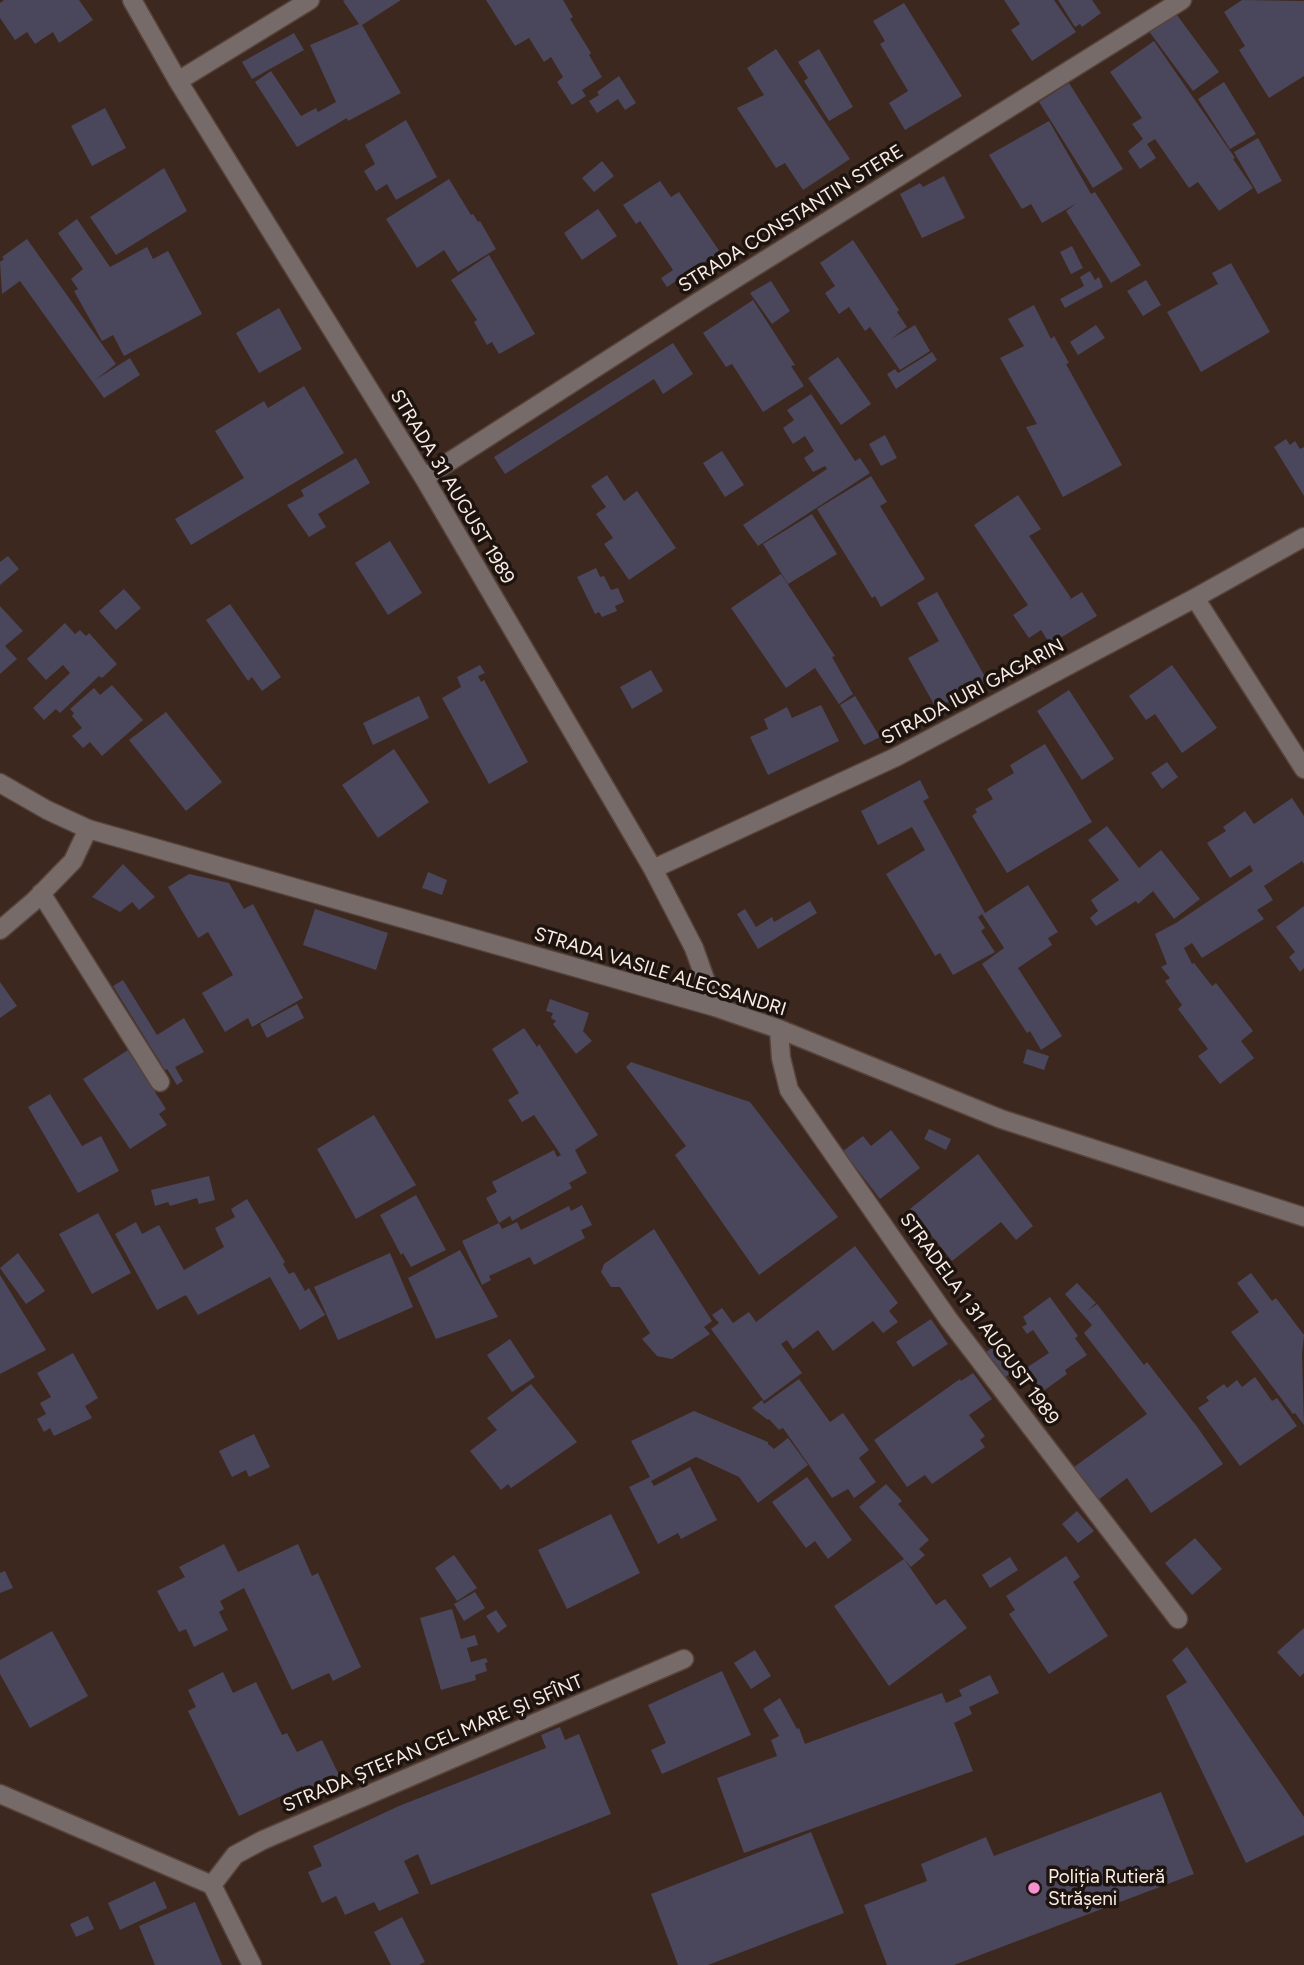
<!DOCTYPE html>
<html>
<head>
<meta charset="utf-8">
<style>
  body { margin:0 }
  canvas { display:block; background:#3c281e }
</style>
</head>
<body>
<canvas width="1304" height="1965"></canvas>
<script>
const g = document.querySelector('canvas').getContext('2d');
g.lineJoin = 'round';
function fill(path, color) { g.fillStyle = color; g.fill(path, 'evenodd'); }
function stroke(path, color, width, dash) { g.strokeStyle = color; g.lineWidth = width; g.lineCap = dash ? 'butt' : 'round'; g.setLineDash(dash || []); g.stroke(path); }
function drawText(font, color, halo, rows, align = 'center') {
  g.font = font + ' Figtree,sans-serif'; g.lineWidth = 7; g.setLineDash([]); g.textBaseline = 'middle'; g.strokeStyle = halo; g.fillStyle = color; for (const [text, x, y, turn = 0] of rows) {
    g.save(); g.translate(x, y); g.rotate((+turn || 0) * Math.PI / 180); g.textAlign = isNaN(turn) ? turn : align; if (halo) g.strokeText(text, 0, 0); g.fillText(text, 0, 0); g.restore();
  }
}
fill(new Path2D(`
  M4,0H79L93,20L59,43L53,32L35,44L27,32L15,40L0,18V3Z
  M345,0H401L362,25L401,93L348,121L347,118L297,147L255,82L271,71L301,116L316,108L318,112L336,102L310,45L359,24L343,1Z
  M486,0H563L573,17L570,19L591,53L589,55L602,77L582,90L586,96L572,105L557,82L563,77L551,57L544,62L529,38L515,46Z
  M1004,0H1054L1076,32L1032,61L1011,30L1020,24Z
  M1058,0H1092L1101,13L1082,27L1080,24L1075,27Z
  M1242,0L1304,1V76L1269,98L1239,50L1245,46L1224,12Z
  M904,3L962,96L905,130L889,103L908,91L880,44L885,41L873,21Z
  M1174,11L1219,72L1193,91L1148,30Z
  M294,33L304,50L252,79L242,62Z
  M1154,41L1235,158L1233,159L1253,188L1219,211L1198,182L1189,188L1155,139L1147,144L1156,158L1140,169L1128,151L1143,139L1132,124L1142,118L1110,72Z
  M776,49L850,159L803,190L785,163L776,168L737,108L764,95L747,68Z
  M819,49L853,107L829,121L804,81L808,78L798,62Z
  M619,76L636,103L625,110L618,99L597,113L589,101L599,95L597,92Z
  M1224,82L1256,134L1230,149L1198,99Z
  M1069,83L1123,169L1093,188L1039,102Z
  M105,108L126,148L92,166L71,126Z
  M406,120L437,177L396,200L387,184L376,191L364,171L375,164L365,145Z
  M1049,121L1091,194L1095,192L1141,265L1111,283L1066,211L1077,203L1042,223L1031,204L1022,209L989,155Z
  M1258,138L1282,181L1258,194L1234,152Z
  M602,161L614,176L594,192L582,178Z
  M164,168L187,211L116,255L90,217Z
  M944,176L965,218L922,238L900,194L920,183L923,187Z
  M449,179L471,215L473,214L478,222L480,221L496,249L458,272L444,250L417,268L386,219Z
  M660,181L671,197L679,192L720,252L667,287L661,278L673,270L640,221L636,224L623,205Z
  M598,209L617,236L582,260L564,233Z
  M77,219L110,267L147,247L153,259L168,251L202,314L124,356L113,335L102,341L74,291L78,289L71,279L83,269L58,233Z
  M27,239L116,364L95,380L130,358L140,375L104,398L20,281L2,294L0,262L4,259L2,257Z
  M853,240L899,310L897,312L907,327L891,339L915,325L930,351L900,370L870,327L865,331L849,307L839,314L825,293L835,286L820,263Z
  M1072,246L1083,268L1071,274L1060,252Z
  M489,255L535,334L499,354L492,342L487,345L474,322L477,320L451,280Z
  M1231,263L1270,332L1201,372L1167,312L1218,284L1212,273Z
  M1090,271L1095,280L1099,277L1103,287L1065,308L1060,299L1084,286L1080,277Z
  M1146,280L1161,305L1143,316L1127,291Z
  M771,281L790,311L772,324L750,293Z
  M753,300L795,365L791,366L804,386L763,412L732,364L726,367L703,333Z
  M1034,305L1051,339L1054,336L1069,363L1066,364L1122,465L1063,497L1026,427L1037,424L1000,358L1024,346L1008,319Z
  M279,308L302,349L259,373L236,333Z
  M1096,325L1105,338L1078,355L1070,342Z
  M673,343L693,374L663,394L654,379L505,474L494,457Z
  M932,352L937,360L896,389L887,374L895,369L898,373Z
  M838,357L871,404L841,425L808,378Z
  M304,386L344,453L191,545L175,519L244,478L215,431L264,401L268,408Z
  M811,394L855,461L860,458L870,473L758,546L743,525L827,469L825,466L813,472L804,458L814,451L805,436L793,444L783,428L794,420L787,410Z
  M885,435L897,458L881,466L869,444Z
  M1286,439L1290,445L1295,441L1300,449L1304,447V496L1274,447Z
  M722,451L744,485L725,497L703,463Z
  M356,458L370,483L318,514L326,527L309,537L287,505L304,496L301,490Z
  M607,475L624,501L637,491L676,548L629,580L604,544L613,538L596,514L606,507L591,486Z
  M871,476L887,502L880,506L925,579L881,607L875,596L872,598L817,509Z
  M1018,495L1041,529L1029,536L1071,598L1069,600L1082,592L1097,616L1050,644L1041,630L1029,638L1013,615L1028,605L974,525Z
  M812,514L837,554L788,584L763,544Z
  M390,541L422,593L388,615L355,563Z
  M8,556L19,569L0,585V562Z
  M596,568L600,577L604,576L611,590L618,588L624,602L615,606L617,611L602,617L599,612L595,614L577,577Z
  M781,574L835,656L832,657L853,694L839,704L815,668L786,688L731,608Z
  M124,589L141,608L116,630L99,611Z
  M937,592L988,682L936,708L908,658L939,641L917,603Z
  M230,604L281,677L262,691L252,677L248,681L206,620Z
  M0,606L23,631L5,646L17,659L0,674Z
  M65,623L75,634L80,630L86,636L89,633L117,664L102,678L99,676L60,713L56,709L44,720L33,708L70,673L63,665L46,680L27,659Z
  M480,665L485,673L478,676L481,682L484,680L528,762L489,784L442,698L461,687L457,677Z
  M1172,665L1217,728L1182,753L1155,714L1146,720L1129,696Z
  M651,670L663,691L632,709L620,687Z
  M112,685L143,720L102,756L90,742L83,748L72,736L82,728L72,716L74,713L70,709L94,688L100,695Z
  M1069,690L1114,759L1082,780L1037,711Z
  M419,696L429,718L373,745L363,723Z
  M855,696L880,737L864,745L840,705Z
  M821,705L839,741L768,775L750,737L768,729L764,719L787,707L792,718Z
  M166,712L222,782L186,811L129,740Z
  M1045,744L1092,822L1007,873L972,816L977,812L975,809L993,799L987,789L1014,773L1010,765Z
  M394,749L429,802L378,838L342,785Z
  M1167,762L1178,777L1162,789L1151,773Z
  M920,780L929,798L923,801L985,913L1028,885L1058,932L1048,938L1052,945L1018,968L1062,1036L1041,1050L1030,1031L1027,1033L982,964L1004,948L982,914L978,917L985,928L981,931L995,952L953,975L940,953L935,956L886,874L925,850L912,827L878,845L861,811Z
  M1292,798L1304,816V864L1302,861L1264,886L1273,900L1257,910L1264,919L1202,958L1192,943L1184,948L1192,964L1194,963L1212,986L1216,983L1253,1031L1241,1041L1254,1058L1220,1084L1198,1056L1208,1049L1178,1009L1182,1005L1165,981L1170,978L1161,967L1167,964L1155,934L1176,923L1253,871L1250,865L1230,878L1207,843L1226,831L1223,827L1245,811L1254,824Z
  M1107,826L1139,868L1161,850L1200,899L1174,919L1153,891L1138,904L1136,901L1096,926L1090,918L1098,911L1091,900L1119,880L1088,840Z
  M123,864L155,897L139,910L132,902L120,912L92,897Z
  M428,872L447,880L442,895L422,888Z
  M189,874L229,883L244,909L253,904L303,998L252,1027L248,1018L225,1032L202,993L233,975L208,932L198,938L168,887Z
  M810,901L817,913L758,949L737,914L745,909L756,927L772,917L774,922Z
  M1304,906V968L1300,972L1289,957L1295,952L1276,927Z
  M315,909L388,933L376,970L303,945Z
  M123,980L157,1035L184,1018L204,1052L175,1067L183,1081L177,1085L167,1069L165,1070L113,986Z
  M0,982L17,1006L0,1018Z
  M550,999L589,1013L583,1031L592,1041L576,1054L553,1024L556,1021L551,1018L553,1013L546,1011Z
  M297,1004L304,1018L267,1038L260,1024Z
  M524,1028L537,1047L539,1044L598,1135L575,1150L587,1173L569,1183L572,1188L512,1221L510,1216L499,1223L486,1198L497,1192L492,1182L554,1150L557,1157L561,1155L534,1115L522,1122L508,1100L519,1093L492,1049Z
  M1027,1049L1049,1056L1044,1070L1023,1063Z
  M128,1050L166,1109L159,1114L167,1125L130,1149L83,1079Z
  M631,1062L750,1102L838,1217L759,1275L675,1155L686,1146L626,1067Z
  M50,1094L82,1146L101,1136L119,1171L78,1193L28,1107Z
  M374,1115L416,1185L356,1219L317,1149Z
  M929,1129L951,1139L946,1150L924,1139Z
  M891,1130L920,1168L880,1199L843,1151L863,1136L871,1146Z
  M978,1154L1033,1226L1016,1240L1001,1222L952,1261L910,1209Z
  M209,1176L215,1200L199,1204L197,1198L170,1206L168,1202L155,1206L151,1190Z
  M416,1195L446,1250L411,1267L403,1253L401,1255L380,1215Z
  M247,1199L285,1262L283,1264L289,1274L294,1272L305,1291L309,1288L325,1315L300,1330L270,1277L198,1315L186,1295L157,1310L115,1234L136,1222L142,1234L159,1225L184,1270L224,1247L215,1228L235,1217L231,1209Z
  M582,1205L592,1225L581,1230L585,1238L534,1265L530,1257L489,1276L491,1280L482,1285L462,1241L499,1223L502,1229L517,1222L521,1230L569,1206L571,1211Z
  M98,1213L131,1273L92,1294L59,1234Z
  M654,1229L712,1321L704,1327L710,1334L672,1359L657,1356L642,1339L650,1333L620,1287H611L601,1272L604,1264Z
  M855,1246L898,1303L889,1311L898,1322L883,1333L873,1321L833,1351L818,1330L793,1349L787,1340L781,1344L802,1373L764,1401L711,1329L719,1323L712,1315L722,1308L733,1323L749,1312L756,1322Z
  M460,1250L498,1317L436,1339L408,1278Z
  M18,1253L45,1291L26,1304L0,1268Z
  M390,1253L413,1307L338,1340L314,1287Z
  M1251,1273L1272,1301L1276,1298L1304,1335L1302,1354L1304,1425L1295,1413L1293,1414L1231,1332L1259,1312L1237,1283Z
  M0,1275L46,1350L0,1374Z
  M1077,1283L1096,1303L1087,1311L1097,1304L1144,1365L1147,1362L1198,1428L1223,1464L1151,1513L1127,1478L1098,1500L1074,1467L1147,1414L1084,1333L1092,1325L1065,1294Z
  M1050,1297L1078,1336L1075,1338L1087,1355L1065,1370L1067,1374L1042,1392L1026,1368L1049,1353L1033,1330L1027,1334L1022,1327L1027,1324L1023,1317Z
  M931,1319L948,1344L913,1367L896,1342Z
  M510,1339L535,1377L512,1392L487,1355Z
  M1004,1340L1022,1365L1004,1378L986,1352Z
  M73,1353L98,1398L85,1406L92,1418L54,1436L50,1428L44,1432L37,1419L46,1414L40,1403L51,1397L37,1373Z
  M973,1373L992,1399L969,1415L985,1436L980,1440L985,1447L932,1484L925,1475L907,1487L874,1440L960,1379L961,1381Z
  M1255,1377L1272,1401L1277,1398L1297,1426L1240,1466L1198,1408L1209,1401L1206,1397L1224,1384L1227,1388L1237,1380L1242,1387Z
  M799,1379L830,1422L843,1413L869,1450L859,1458L876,1482L854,1498L848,1489L832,1498L783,1428L779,1430L769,1419L768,1420L752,1408L762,1400L764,1404Z
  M531,1384L577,1442L511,1488L508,1484L501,1490L470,1451L497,1430L487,1418Z
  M694,1411L768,1442V1444L774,1449L788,1438L808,1465L758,1503L739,1477L696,1457L651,1481L654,1486L690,1467L717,1520L681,1539L678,1533L658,1544L629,1487L650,1477L631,1441Z
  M254,1434L270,1467L249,1477L246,1470L232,1477L219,1451Z
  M807,1477L852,1540L828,1559L815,1541L806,1548L772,1502Z
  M886,1484L902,1501L898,1504L929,1540L919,1549L925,1555L911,1567L859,1507Z
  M1077,1511L1094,1531L1078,1543L1062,1524Z
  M611,1514L640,1573L567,1609L538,1550Z
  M1195,1538L1222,1569L1192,1595L1165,1563Z
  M224,1544L238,1572L298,1544L312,1576L318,1573L361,1667L333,1681L329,1673L292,1690L244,1588L220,1601L224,1609L219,1612L228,1630L194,1647L186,1629L179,1632L157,1591L185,1577L179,1567Z
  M454,1555L477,1588L457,1601L435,1568Z
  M1066,1556L1080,1577L1073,1582L1108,1636L1049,1674L1009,1614L1015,1610L1006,1596Z
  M1010,1557L1018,1570L990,1588L982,1575Z
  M904,1559L936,1605L945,1599L967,1628L889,1686L834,1606Z
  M5,1571L13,1588L0,1593V1573Z
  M475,1592L485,1608L464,1621L454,1604Z
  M452,1609L461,1639L475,1635L478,1645L467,1648L471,1662L486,1658L488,1662L485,1663L487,1671L475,1675L476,1680L441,1690L420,1618Z
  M496,1610L507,1626L498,1633L486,1616Z
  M1304,1628V1673L1300,1677L1277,1652Z
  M52,1631L88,1696L30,1728L0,1674V1660Z
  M1187,1647L1304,1817V1835L1246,1863L1166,1696L1187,1682L1172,1660Z
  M755,1650L771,1676L751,1689L734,1663Z
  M722,1671L751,1735L662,1774L651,1750L666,1743L648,1705Z
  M223,1672L233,1693L256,1682L282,1735L287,1733L297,1752L322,1740L343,1783L315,1797L311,1790L306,1793L302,1786L239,1816L188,1711L196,1707L188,1690Z
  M990,1675L999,1693L969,1707L972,1714L954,1723L973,1771L744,1853L717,1778L777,1756L771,1740L779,1736L763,1709L780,1698L797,1729L799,1728L805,1744L942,1693L946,1703L962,1696L959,1690Z
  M560,1727L565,1740L579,1734L611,1814L431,1885L418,1854L404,1861L419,1893L379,1911L374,1902L345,1915L336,1896L322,1903L308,1872L322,1866L313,1846L399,1806L546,1748L541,1735Z
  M1161,1792L1194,1874L954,1965H887L864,1905L927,1881L921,1864L986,1837L994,1856Z
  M811,1832L844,1913L708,1965H678L651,1894Z
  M155,1881L167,1908L120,1930L108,1903Z
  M195,1902L222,1965H155L139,1926Z
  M88,1916L94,1929L76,1937L70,1924Z
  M402,1917L425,1962L419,1965H391L374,1932Z`), '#4a465b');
const lane = new Path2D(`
  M41,893L160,1082
  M0,930L34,901L73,861L88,829`);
const street = new Path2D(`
  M132,0L178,81L424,478L653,869L694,948L715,1007
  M178,81L310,0
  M424,478L698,302L1182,0
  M1195,598L1304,769
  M0,783L47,810L88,829L715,1007L779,1029L1001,1119L1304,1217
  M653,869L896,757L1195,598L1304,537
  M779,1029L781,1058L789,1090L949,1320L1178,1619
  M0,1794L212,1885L252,1965
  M212,1885L235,1855L263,1840L684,1659`);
stroke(lane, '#57433a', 21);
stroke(street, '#57433a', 21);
stroke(lane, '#776b6a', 18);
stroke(street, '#776b6a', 18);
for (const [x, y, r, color] of [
  [1034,1888,7,"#f690d0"]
]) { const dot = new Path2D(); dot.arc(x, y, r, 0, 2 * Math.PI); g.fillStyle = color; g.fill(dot); stroke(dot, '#1d140f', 2.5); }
drawText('19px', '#faece5', '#1d140f', [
  ["STRADA CONSTANTIN STERE",791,219,-32],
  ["STRADA 31 AUGUST 1989",452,487,59],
  ["STRADA IURI GAGARIN",973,692,-28],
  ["STRADA VASILE ALECSANDRI",660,972,17],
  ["STRADELA 1 31 AUGUST 1989",979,1319,54],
  ["STRADA ȘTEFAN CEL MARE ȘI SFÎNT",433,1744,-23]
]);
drawText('19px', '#faece5', '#1d140f', [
  ["Poliția Rutieră",1048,1877],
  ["Strășeni",1048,1899]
], 'left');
</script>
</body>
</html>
